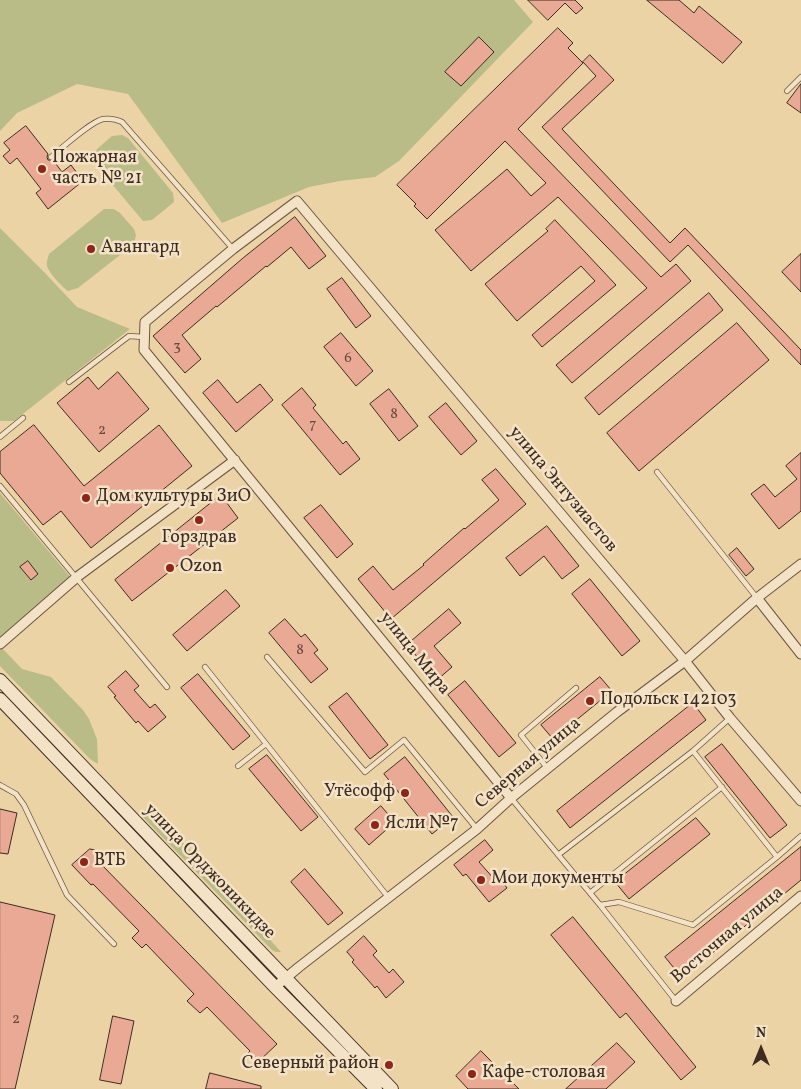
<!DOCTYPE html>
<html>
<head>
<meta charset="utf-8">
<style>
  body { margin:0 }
  #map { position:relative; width:801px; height:1089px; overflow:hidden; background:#ecd3a6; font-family:Vollkorn,serif }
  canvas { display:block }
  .north { position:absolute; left:736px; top:1024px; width:50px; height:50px; -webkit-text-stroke:4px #f3e2c5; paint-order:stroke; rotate:0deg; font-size:14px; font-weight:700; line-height:20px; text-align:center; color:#3d2c21 }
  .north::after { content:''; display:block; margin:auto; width:18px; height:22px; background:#3d2c21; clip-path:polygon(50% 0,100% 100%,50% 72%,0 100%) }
</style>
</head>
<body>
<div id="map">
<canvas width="801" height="1089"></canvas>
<div class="north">N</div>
</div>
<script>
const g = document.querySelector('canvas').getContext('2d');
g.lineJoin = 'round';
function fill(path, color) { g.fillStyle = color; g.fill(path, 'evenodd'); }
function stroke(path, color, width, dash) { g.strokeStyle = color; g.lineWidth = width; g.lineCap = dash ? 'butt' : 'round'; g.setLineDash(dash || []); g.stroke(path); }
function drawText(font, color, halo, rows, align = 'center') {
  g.font = font + ' Vollkorn,serif'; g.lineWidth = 5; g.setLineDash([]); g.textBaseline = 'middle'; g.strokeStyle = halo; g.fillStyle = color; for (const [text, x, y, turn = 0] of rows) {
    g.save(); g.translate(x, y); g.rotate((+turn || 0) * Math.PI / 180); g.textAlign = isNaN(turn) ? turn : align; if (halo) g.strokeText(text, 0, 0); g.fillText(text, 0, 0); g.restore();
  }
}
fill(new Path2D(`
  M0,0H514L533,22L399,161L375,177L340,181L309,187L222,223L128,94L77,84L17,113L0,131Z
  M122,135L128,138L173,193L174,202L152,220L143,221L96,165L94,157L97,149L112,136Z
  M104,209H114L120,213L134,229L136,235L134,244L78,288L68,291C62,287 49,273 47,266C46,262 48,258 49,254Z
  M0,228L44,272L77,307L130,329L14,421H0Z
  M0,493L72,579L0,641Z
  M1,647L22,669L51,677L83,710L89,719L97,739L98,764L90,759L0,666V649Z
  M145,810L151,811L159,815L281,952H276L272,950L140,814L141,811Z`), '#b9bc86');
const building = new Path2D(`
  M528,0H575L583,8L576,14L565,3L548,20Z
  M647,0H679L694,13L699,6L742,42L723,63Z
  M558,28L573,43L568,48L583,63L518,129L661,277L676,264L691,281L572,383L556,365L647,288L558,197L471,271L435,230L507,169L531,196L546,183L505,141L427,219L414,206L416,204L397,185Z
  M479,37L494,52L461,86L445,72Z
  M590,55L614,80L562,129L670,243L685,228L801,350V365L688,245L670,262L542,127L596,76L583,62Z
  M801,84V113L787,103Z
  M26,126L48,154L47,157L48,160H53L62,172L71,165L83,181L48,209L36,193L41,189L17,158L10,164L3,156L10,150L4,143Z
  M295,217L326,256L309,269L291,247L267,267L266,266L217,307L216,306L182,335L201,359L185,373L153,336L243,258Z
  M555,220L616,285L542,347L532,335L595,281L581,266L517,321L485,284L548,231L546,229Z
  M801,254V292L782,272Z
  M342,278L371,316L356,328L327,289Z
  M709,293L723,310L599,415L585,398Z
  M737,323L769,360L639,471L607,433Z
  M341,333L373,371L356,386L324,347Z
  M118,372L149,409L99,452L57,403L88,377L98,389Z
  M218,380L237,403L260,384L273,400L236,432L203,393Z
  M302,388L316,405L313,408L343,444L346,441L360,459L340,475L282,405Z
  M389,389L418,426L399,441L370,404Z
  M446,403L477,441L461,455L429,417Z
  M34,425L84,486L159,425L192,466L91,548L61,511L43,525L0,473V452Z
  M801,453V511L779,529L751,494L764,484L775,497L797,479L786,466Z
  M496,469L526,504L391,619L358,579L373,566L393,590L424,565L423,564L464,528L465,529L499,500L482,480Z
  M221,495L238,518L132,601L115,580Z
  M321,505L353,544L337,558L304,518Z
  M547,526L579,566L562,579L544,556L520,576L506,558Z
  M737,548L754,569L746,576L729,555Z
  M28,561L38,574L31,580L20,567Z
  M590,579L640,641L622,656L572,594Z
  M226,590L240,606L187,651L173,635Z
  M449,609L461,623L434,646L452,667L437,680L407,645Z
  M285,619L301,637L305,634L318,650L314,653L328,669L311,683L269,633Z
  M126,671L139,686L134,690L150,708L155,704L166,717L148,732L138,721L136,723L114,697L116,696L108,687Z
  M198,674L250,736L233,750L181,688Z
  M600,677L612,691L553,739L541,725Z
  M465,681L516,743L499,757L448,695Z
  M347,693L388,745L370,759L329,707Z
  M693,703L706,720L570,828L557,811Z
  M722,744L787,825L770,838L705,757Z
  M267,755L318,817L301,831L249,769Z
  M405,757L453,817L432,834L384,774Z
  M381,806L395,822L369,845L355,829Z
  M0,809L17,813L8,854L0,853Z
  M696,818L710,834L629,899L615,882Z
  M485,840L493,850L479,862L495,880L499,877L507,888L489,902L466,874L463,876L454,865Z
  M801,847V880L682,978L665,957Z
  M90,849L95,850L97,853V860L277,1044L256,1064L247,1054L250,1051L207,1007L200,1013L187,1001L194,994L146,944L142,948L132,938L139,931L93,884L91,885L72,865Z
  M305,869L343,913L328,925L291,882Z
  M0,902L55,915L15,1089H0Z
  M573,917L696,1067L681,1080L626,1013L620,1018L551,935Z
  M364,936L377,951L373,955L389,973L393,969L404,982L386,998L377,986L375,988L352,962L354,960L347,952Z
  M113,1016L134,1021L121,1084L100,1080Z
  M617,1043L635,1062L606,1089H566Z
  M481,1051L519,1089H468L456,1076Z
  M210,1073L261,1086V1089H206Z`);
fill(building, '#e9a994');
stroke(building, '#3d2c21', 1);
const service = new Path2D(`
  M787,91L801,77
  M51,157C62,148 90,122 103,119C111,118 116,119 122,122L233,249
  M69,382L129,336L144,337
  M0,437L23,418
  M657,472L757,598
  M0,486L167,687
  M267,657L365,772L404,740L477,829
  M205,667L388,897
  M238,766L266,744
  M548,769L521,735L576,688
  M0,785L16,794L24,805L67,895L114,944
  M511,798L600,905L676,1001
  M558,855L693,751L730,718
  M777,857L801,836
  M590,893L722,787
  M600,905L619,902L693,925L777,857L693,751`);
const minor = new Path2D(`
  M757,598L801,654
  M0,644L77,577L235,460
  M511,798L144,350L145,322L233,249L297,201L685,661L730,718L801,801
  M275,987L299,967L477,829L511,798L617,712L685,661L757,598L801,564
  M676,1001L801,896`);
const secondary = new Path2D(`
  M0,680L392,1089
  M0,699L275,987L376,1089`);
stroke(service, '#695642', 6);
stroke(minor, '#695642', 11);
stroke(secondary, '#3d2c21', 14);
stroke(service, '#f3e2c5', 4.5);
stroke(minor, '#f3e2c5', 9);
stroke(secondary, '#f3e2c5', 12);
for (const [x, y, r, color] of [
  [42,169,5,"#8f2418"],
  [91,249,5,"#8f2418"],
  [86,498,5,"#8f2418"],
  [199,520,5,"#8f2418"],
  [170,568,5,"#8f2418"],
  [590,701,5,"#8f2418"],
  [405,793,5,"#8f2418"],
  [375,825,5,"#8f2418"],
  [84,862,5,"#8f2418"],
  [481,880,5,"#8f2418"],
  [389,1065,5,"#8f2418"],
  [472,1074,5,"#8f2418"]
]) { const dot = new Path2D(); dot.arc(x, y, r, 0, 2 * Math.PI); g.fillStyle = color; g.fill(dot); stroke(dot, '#f3e2c5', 2); }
drawText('15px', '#684b3e', null, [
  ["3",177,347],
  ["6",348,359],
  ["8",394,415],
  ["7",313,425],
  ["2",102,431],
  ["8",300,651],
  ["2",16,1020]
]);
drawText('18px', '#3d2c21', '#f3e2c5', [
  ["Пожарная",52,159],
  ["часть № 21",52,180],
  ["Авангард",101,249],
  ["Дом культуры ЗиО",96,498],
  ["Горздрав",199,539,"center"],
  ["Ozon",180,568],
  ["Подольск 142103",600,701],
  ["Утёсофф",395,793,"right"],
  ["Ясли №7",385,825],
  ["ВТБ",94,862],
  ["Мои документы",491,880],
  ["Северный район",379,1065,"right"],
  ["Кафе-столовая",482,1074]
], 'left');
drawText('18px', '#3d2c21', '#f3e2c5', [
  ["улица Энтузиастов",562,490,50],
  ["улица Мира",414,654,51],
  ["Северная улица",529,764,-40],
  ["улица Орджоникидзе",209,872,46],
  ["Восточная улица",728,936,-40]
]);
</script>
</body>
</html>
